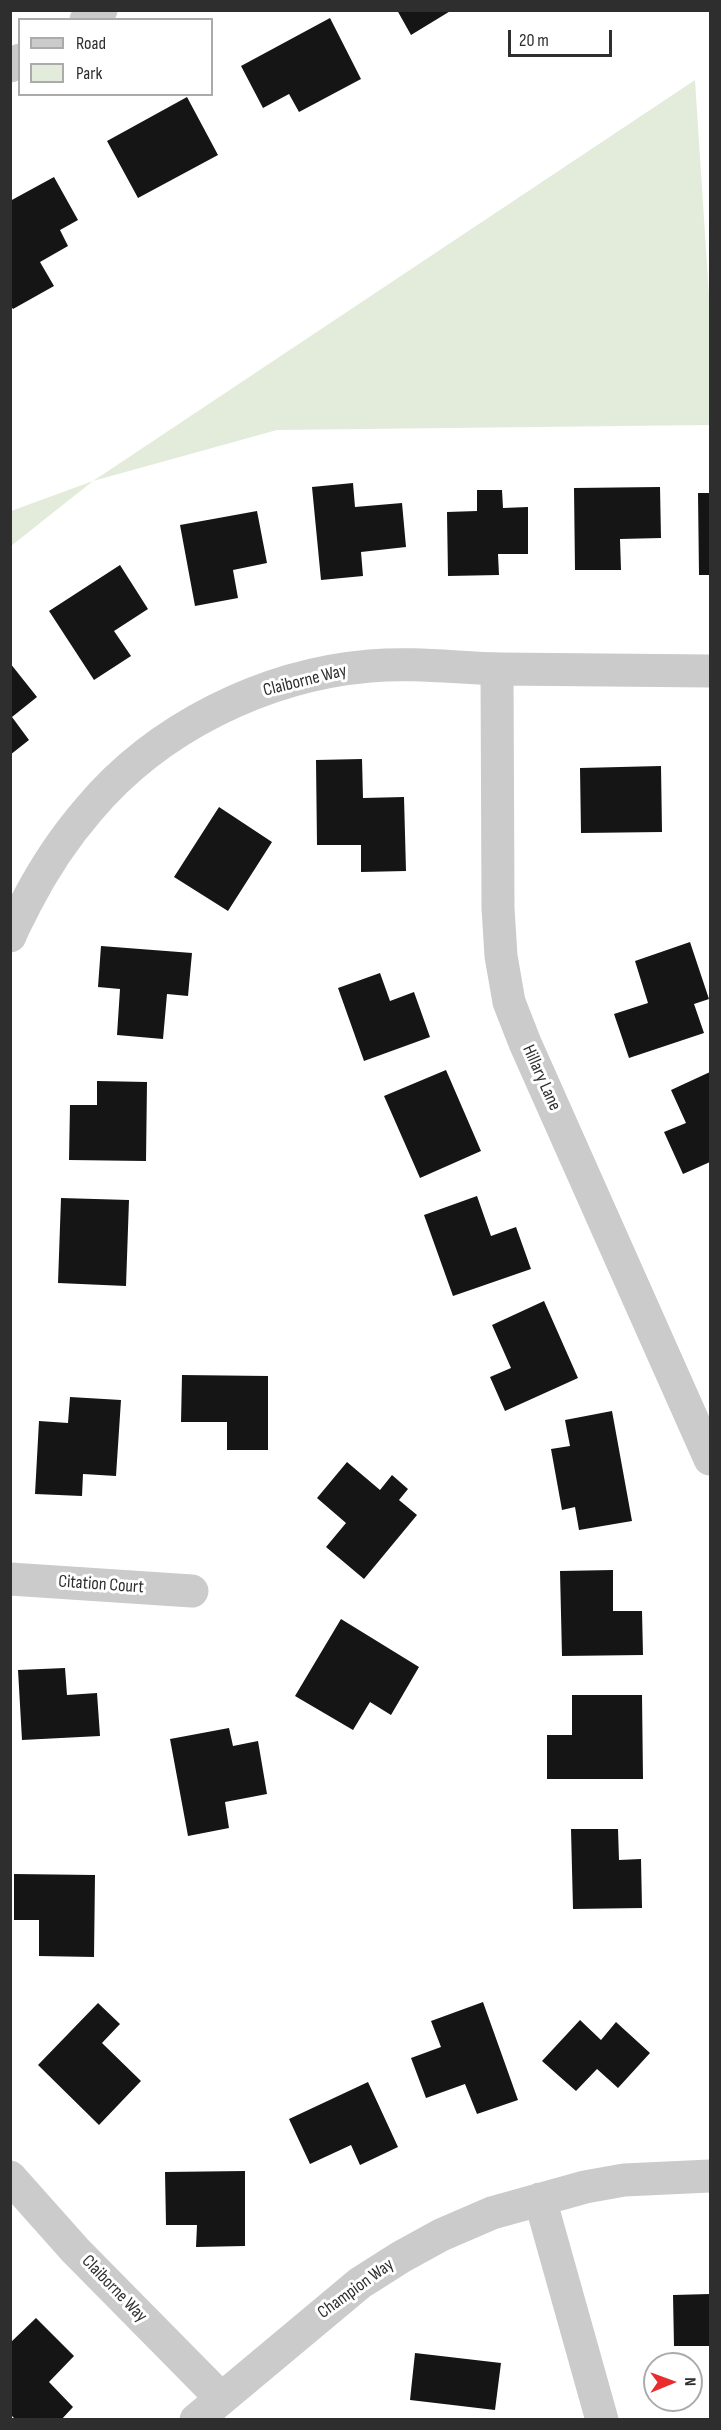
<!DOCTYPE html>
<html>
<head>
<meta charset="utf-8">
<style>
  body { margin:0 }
  #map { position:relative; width:721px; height:2430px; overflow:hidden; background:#fff; font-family:"Sofia Sans Condensed",sans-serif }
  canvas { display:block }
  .frame { position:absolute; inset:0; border:12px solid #2e2e2e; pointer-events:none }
  .legend { position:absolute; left:18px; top:18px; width:195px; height:78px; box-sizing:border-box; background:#fff; border:2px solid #ababab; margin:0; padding:8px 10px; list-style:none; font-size:18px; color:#2e2e2e }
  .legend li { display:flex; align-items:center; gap:12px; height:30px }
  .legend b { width:30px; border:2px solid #ababab }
  .north { position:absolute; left:643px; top:2352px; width:60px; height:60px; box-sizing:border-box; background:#fff; border:2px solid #ababab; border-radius:50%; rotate:89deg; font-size:16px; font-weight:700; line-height:24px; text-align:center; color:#2e2e2e }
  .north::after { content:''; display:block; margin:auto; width:21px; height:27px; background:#e92c2e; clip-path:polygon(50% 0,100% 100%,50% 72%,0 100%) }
  .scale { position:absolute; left:508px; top:30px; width:104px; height:27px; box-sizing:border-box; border:3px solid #2e2e2e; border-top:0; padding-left:8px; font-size:18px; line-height:21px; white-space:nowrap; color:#2e2e2e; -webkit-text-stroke:4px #fff; paint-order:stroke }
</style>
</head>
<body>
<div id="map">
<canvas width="721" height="2430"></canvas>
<div class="frame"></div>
<ul class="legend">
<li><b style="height:8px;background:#cbcbcb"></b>Road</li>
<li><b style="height:16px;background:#e3ecdb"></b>Park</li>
</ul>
<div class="north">N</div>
<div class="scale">20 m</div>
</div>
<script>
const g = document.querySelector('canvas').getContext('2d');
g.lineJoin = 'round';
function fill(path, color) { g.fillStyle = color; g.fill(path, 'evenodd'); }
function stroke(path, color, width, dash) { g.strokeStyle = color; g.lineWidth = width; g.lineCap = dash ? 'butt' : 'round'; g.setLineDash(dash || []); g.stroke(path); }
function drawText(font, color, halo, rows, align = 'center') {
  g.font = font + ' "Sofia Sans Condensed",sans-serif'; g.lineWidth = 6; g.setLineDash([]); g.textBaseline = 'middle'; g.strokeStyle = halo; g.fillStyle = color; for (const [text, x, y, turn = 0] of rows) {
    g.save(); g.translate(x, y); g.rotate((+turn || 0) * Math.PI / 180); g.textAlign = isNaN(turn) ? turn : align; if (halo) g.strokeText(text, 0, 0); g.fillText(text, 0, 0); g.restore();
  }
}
fill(new Path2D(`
  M695,80L710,311V425L277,430L93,481L11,546V511L93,481Z`), '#e3ecdb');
fill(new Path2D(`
  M397,10H452L411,35Z
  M330,18L361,79L299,112L289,94L263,108L241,66Z
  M187,97L218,155L138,198L107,141Z
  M54,177L78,220L60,230L68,246L40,262L54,286L13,309L10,305V201Z
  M353,483L355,507L402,503L406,547L361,552L363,576L321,580L312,487Z
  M660,487L661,538L620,539L621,570H575L574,488Z
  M477,490H502L503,508L528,507V554H498L499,575L448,576L447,512L477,511Z
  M698,493H710V575H699Z
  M257,511L267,563L233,570L238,598L195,606L180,525Z
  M120,565L148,609L114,631L131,656L94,680L49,611Z
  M10,663L37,697L12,717L29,740L10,755Z
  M362,759L363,798L404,797L406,871L361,872V845H317L316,760Z
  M661,766L662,832L581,833L580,768Z
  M219,807L272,842L228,911L174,877Z
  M690,942L709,999L694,1004L704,1033L629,1058L614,1014L648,1003L635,961Z
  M101,946L192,953L188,996L167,994L163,1039L117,1035L120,989L98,987Z
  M380,973L390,1001L414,992L430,1037L364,1061L338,988Z
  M446,1070L481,1151L420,1178L384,1096Z
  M710,1072V1162L683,1174L664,1132L686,1123L671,1090Z
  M97,1081L147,1082L146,1161L69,1160L70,1105H97Z
  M477,1196L491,1236L516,1227L531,1269L453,1296L424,1215Z
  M61,1198L129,1200L126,1286L58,1283Z
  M544,1301L578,1378L505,1411L490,1377L511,1368L492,1325Z
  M182,1375L268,1376V1450H227V1422H181Z
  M70,1397L121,1400L116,1476L83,1474L82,1496L35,1494L39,1421L68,1423Z
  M612,1411L632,1521L579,1530L575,1507L562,1510L551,1449L570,1446L565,1420Z
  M347,1462L380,1490L392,1475L408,1489L399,1500L417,1515L364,1579L326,1547L346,1523L317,1498Z
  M613,1570V1611H642L643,1655L562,1656L560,1571Z
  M341,1619L419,1667L391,1715L370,1702L353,1730L295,1696Z
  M65,1668L67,1695L97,1693L100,1736L22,1740L18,1670Z
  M572,1695H642L643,1779H547V1735H572Z
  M229,1728L233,1746L258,1741L267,1794L225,1802L229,1828L188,1836L170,1739Z
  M571,1829H618L619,1860L641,1859L642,1908L573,1909Z
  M14,1874L95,1875L94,1957L39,1956V1920H14Z
  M483,2002L518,2100L477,2114L465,2084L426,2098L411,2058L441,2047L431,2021Z
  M98,2003L120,2024L102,2043L141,2081L99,2125L38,2065Z
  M580,2020L601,2040L616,2022L650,2053L618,2088L597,2069L576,2091L542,2061Z
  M368,2082L398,2147L360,2165L351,2145L310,2164L289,2119Z
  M245,2171V2246L196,2247L197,2225H166L165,2172Z
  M710,2294V2346H674L673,2295Z
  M36,2318L74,2356L49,2382L73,2407L61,2420H16L10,2414V2343Z
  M415,2353L501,2363L495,2410L410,2400Z`), '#151515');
stroke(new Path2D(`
  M86,20L101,10
  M10,66L20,60
  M497,669L498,908L501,956L509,1002L525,1043L710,1459
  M10,936C14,925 21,914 26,903C44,868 63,839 89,809C157,728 264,675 370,666C413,662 457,668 501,669C571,670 641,670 710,671
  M10,1579L192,1591
  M10,2177L75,2250L220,2397
  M540,2199L602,2420
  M196,2420L360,2283L401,2257L441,2235L492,2213L585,2187L624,2180L710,2176`), '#cbcbcb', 33);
drawText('18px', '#2e2e2e', '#fff', [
  ["Claiborne Way",305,681,-14],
  ["Hillary Lane",541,1078,66],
  ["Citation Court",101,1585,4],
  ["Claiborne Way",114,2289,46],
  ["Champion Way",356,2289,-36]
]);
</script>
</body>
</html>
